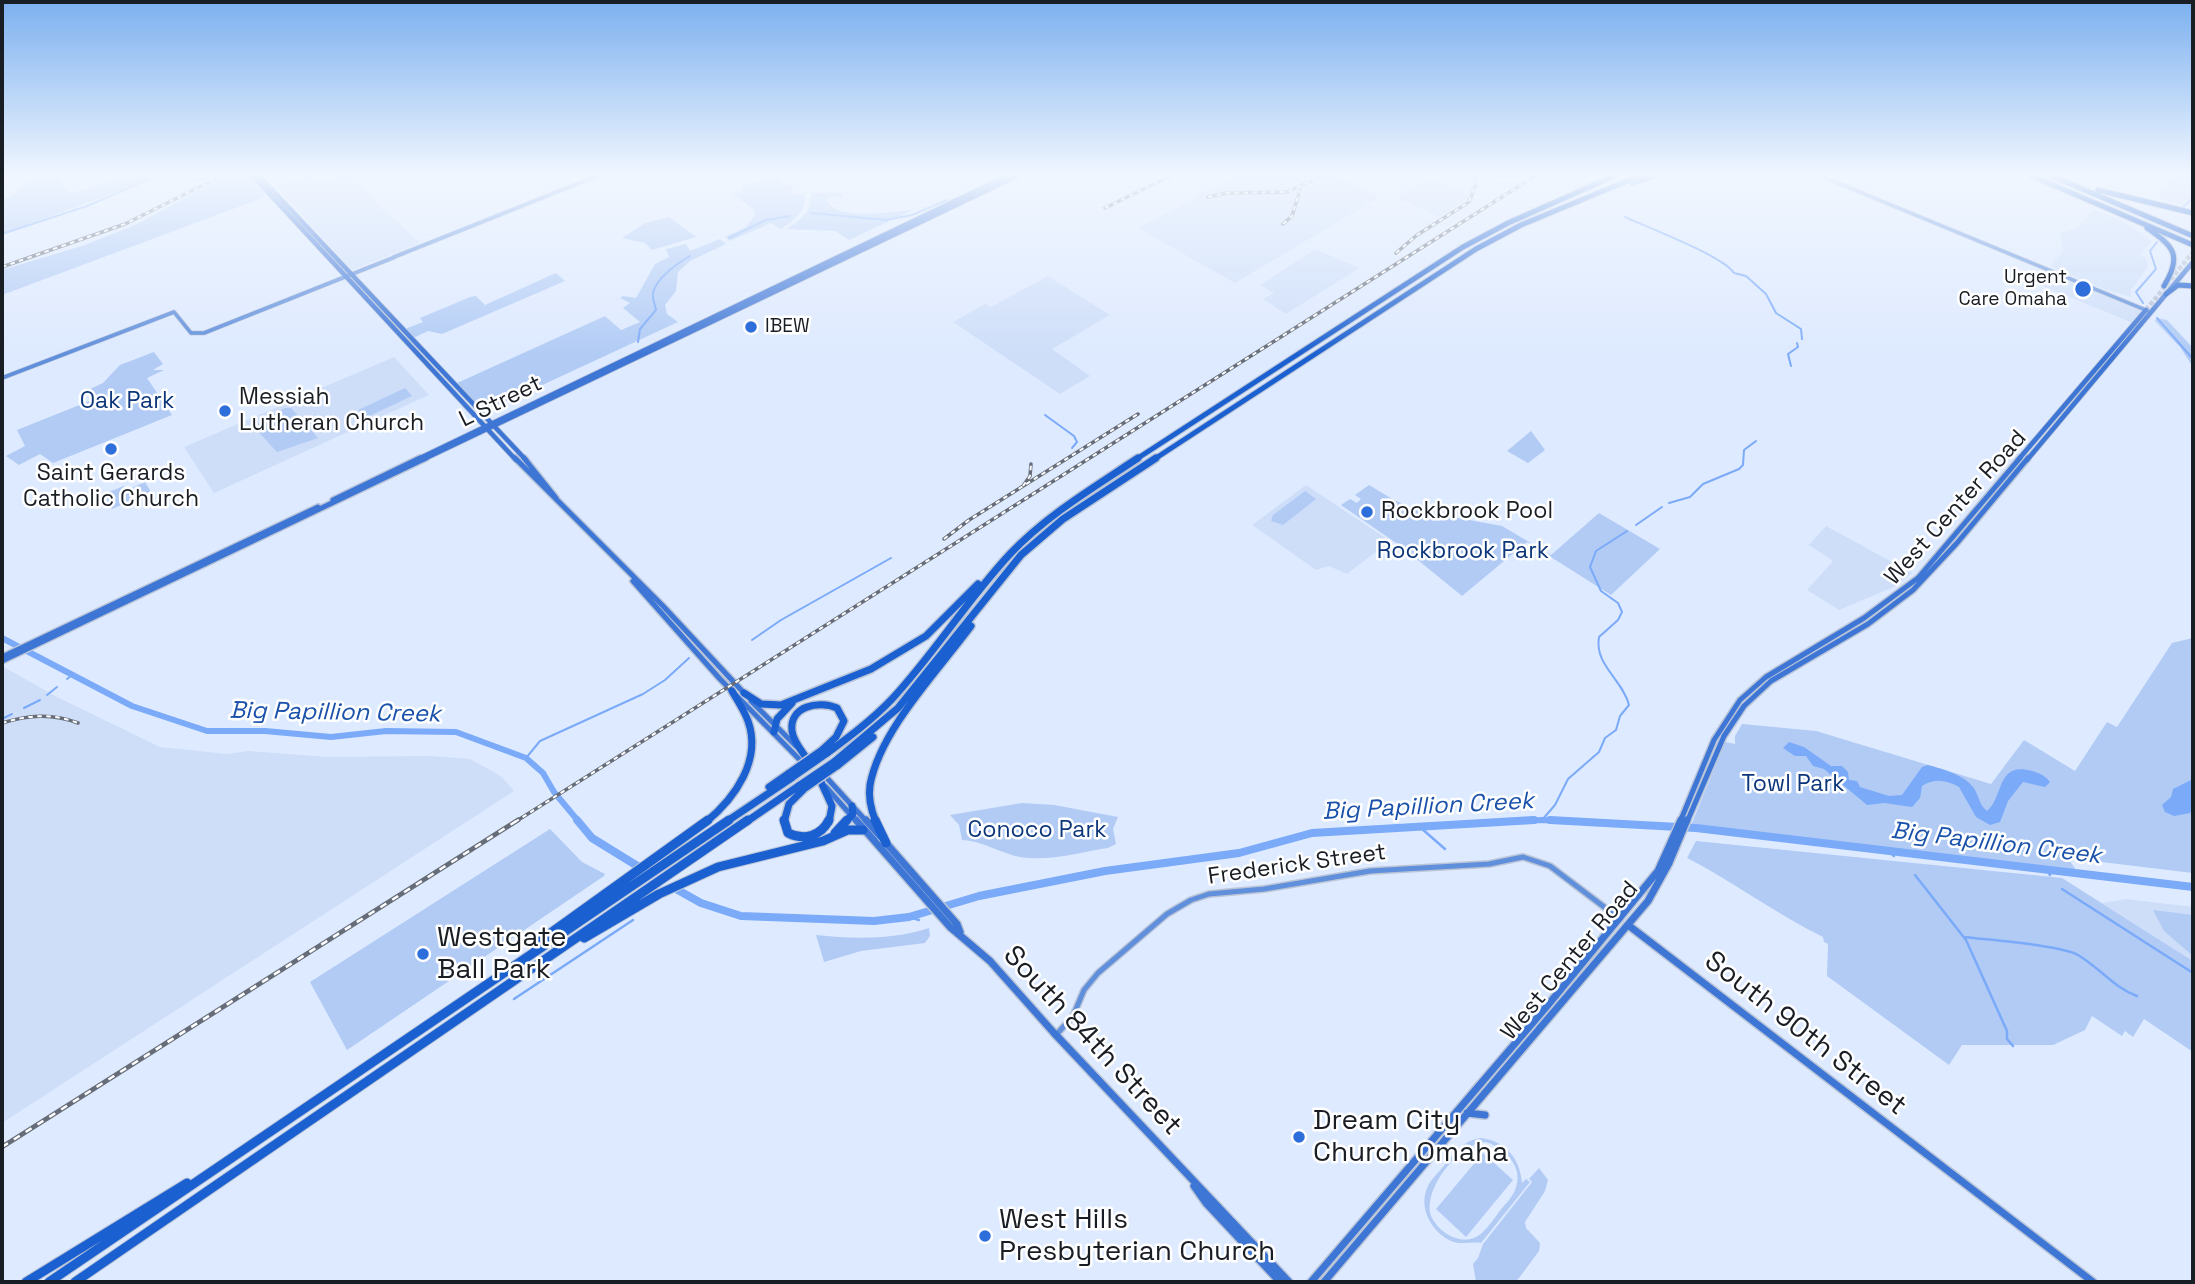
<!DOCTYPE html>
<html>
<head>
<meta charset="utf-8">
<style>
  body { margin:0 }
  #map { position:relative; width:2195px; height:1284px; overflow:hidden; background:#deeaff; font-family:"Space Grotesk",sans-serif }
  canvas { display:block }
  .frame { position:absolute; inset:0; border:4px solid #191d24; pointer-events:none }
</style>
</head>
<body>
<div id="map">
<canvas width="2195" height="1284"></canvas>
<div class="frame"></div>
</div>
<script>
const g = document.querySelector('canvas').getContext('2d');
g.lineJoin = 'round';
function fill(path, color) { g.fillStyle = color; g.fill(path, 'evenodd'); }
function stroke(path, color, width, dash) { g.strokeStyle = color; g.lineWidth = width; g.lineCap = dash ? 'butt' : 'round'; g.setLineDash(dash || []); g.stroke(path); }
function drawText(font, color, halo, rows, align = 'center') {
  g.font = font + ' "Space Grotesk",sans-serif'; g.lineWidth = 5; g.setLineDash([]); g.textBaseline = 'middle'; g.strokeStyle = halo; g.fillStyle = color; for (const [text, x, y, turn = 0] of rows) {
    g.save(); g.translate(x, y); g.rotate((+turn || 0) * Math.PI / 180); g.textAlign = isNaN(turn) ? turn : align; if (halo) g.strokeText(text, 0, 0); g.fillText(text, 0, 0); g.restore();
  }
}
fill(new Path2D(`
  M309,176L317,184L339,176H349L420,243L352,270L275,186Z
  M1236,176H1337L1380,197L1235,283L1138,228Z
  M1431,176L1472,196L1439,217L1397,197Z
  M2174,176H2193V207L2161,200L2160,190Z
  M2094,210L2121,220L2152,241L2140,254L2147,260L2148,267L2131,290V297L2101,288L2050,266L2063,251L2060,233L2074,230Z
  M1315,249L1360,268L1286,314L1263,299L1274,293L1260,285Z
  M2048,270L2142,310L2133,323L2035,283Z
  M1048,276L1110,315L1052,349L1090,376L1060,394L953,322L985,304L991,307Z
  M394,357L429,395L214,493L184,447Z
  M1306,485L1390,541L1347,574L1329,566L1316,570L1252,525Z
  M1826,526L1912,573L1896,586L1839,610L1807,590L1833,561L1809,545Z
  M4,667L55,696L160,747L227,754L248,751L329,757L430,756L470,759L501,776L514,791L2,1123V668Z
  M2126,899L2193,907V961L2102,903Z`), '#cedef9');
fill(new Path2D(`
  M38,176H56L71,194L125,176H160L2,234V202Z
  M226,176H250L263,190L265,197L2,295V270L85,245L135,225Z
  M780,178L782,185L793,186L791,194H805C806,211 795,220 781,229L771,223L730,241L725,237L746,227L755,215L753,209L732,193L741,192L742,185Z
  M811,193H843V197L826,198C833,223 893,211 913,210L849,240L835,231L787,229C801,220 812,211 811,193Z
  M669,217L696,237L652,250L645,243L622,238L645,223Z
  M720,239L726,244L690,261L678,272L676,291L665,305L667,314L678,322L510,400L483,410L455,384L605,316L621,330L640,322L623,308L630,303L620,298L623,296L636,298L655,264L669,257L666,249L686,244L690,251Z
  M556,273L565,281L442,334L428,331L413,338L405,329L423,322L420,318L470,297L476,296L485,305Z
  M2157,318L2167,320L2193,348V367L2180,347L2155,321Z
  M154,352L163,364L153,370H164L147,378L172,415L53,463L40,454L19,465L6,456L25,446L17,430L92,400L88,390L103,383L120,365Z
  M405,388L412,396L365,418L358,410Z
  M285,408H291L318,438L277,452L255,428L260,421Z
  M1531,431L1545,450L1528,463L1507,451Z
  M145,482L151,492L112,509L104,494L124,486L127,490Z
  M1369,485L1394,500L1420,511L1502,526L1551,555L1599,513L1660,549L1611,595L1527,542L1462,596L1402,547L1341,505L1350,499L1357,503L1361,499L1355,495Z
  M1305,491L1316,499L1283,525L1271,521L1273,515Z
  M2193,638V873L2068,858L2078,873L2069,872L1690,828L1725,742L1735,744V736L1742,724L1816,731L1991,784L2024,740L2075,771L2107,722L2117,727L2172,643Z
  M1022,803L1054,805L1118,817L1113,829L1116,844L1108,848C1080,852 1049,862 1020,857C1000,853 983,841 962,840L959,825L950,815Z
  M550,829L582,862L605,874L604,876L347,1050L310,982Z
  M1696,841L2062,878L2193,961V1052L2144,1019L2133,1037L2125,1031L2122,1036L2092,1016L2085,1030L2053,1045H1962L1949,1065L1827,976L1828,944L1824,942L1823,937C1776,914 1734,882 1687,858Z
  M2153,910L2193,915V956L2164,931Z
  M929,928L930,936L925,943L861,951L824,962L816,935C853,939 893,940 929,928Z
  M1481,1138C1505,1141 1520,1158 1522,1183L1526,1179L1530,1182L1481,1243C1471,1241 1460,1246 1449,1240C1430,1230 1417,1205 1429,1184C1433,1177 1441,1170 1446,1163C1457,1151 1464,1140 1481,1138ZM1485,1142C1505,1147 1525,1168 1515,1190C1512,1198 1504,1205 1499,1212C1494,1219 1488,1227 1482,1233C1465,1248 1441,1235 1432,1218C1420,1192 1459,1143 1485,1142Z
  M1483,1153L1513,1180L1466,1237L1436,1209Z
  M1539,1168L1548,1180L1545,1191L1525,1222L1526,1228L1540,1243L1539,1251L1516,1282H1476L1473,1264L1478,1258L1483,1244L1532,1182L1529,1179Z`), '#b1cbf5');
fill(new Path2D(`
  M1789,742L1804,747L1831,766H1842L1848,772L1849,780L1857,781L1860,787L1889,796L1902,795L1922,767L1928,765C1942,769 1963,774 1973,787C1979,795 1979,805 1987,811C2004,797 1996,761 2032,771C2039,773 2046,776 2050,782L2045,787L2023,782L2008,801L2000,822L1990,825L1976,817L1959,787C1946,780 1935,778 1922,786L1920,798L1912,807L1884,803L1867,805L1824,769L1813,766L1806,756H1795L1783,748Z
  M2193,779V808L2190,813L2174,816L2165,812L2162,805L2171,797L2173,789Z`), '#7baaf9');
stroke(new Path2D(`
  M186,176L193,180L207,178
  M2182,208L2193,198
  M811,213L886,220L912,215L947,200
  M1625,217C1647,227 1723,256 1734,273L1746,276L1766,294L1776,313L1801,329L1802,339
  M2,234L87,206L157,176
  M729,238L766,220L790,216
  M2143,303L2136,292L2156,269L2150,251L2157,242
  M2157,318L2193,359
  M638,342L640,329L656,310C655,305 652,298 653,293C656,278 678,263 690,256
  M1791,366L1788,354L1798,347L1797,343
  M1045,415L1074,436L1077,442L1072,448
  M1669,503L1690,497L1703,484L1739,469L1743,465L1744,450L1756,441
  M1636,525L1662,507
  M752,640L781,620L891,558
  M67,679L72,675
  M47,695L57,687
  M24,708L40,700
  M2,719L12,714
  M526,758L540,741L643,694L665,680L689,658
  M1542,820L1555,805L1568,779L1599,752L1605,738L1616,730L1620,716L1629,705C1623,680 1594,665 1599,637L1618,620L1622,612L1618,603L1601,591L1590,567L1596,551L1627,531`), '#7baaf9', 2);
stroke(new Path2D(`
  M1421,828L1445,849
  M1887,850L1894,856
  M2046,869L2050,875
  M1915,875L1966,940L2007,1031V1039L2013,1046
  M2062,889L2193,973
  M909,917L919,920
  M1964,937C1989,940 2060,945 2078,955C2100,968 2113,987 2137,996
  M514,999L633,920`), '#7baaf9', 2.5);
stroke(new Path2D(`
  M2,638L132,706L207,731H265L331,737L386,731L456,732L526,758L543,773L554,792L579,822
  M1503,822L1542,820L1584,822`), '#7baaf9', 6);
stroke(new Path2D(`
  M577,820L592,838L639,867
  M1550,820L1696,828L2193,887
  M676,889L701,903L741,916L874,921L909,917L979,896L1105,871L1239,853L1312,833L1534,820`), '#7baaf9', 8);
stroke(new Path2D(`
  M2146,310L2193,252`), '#b7c1d3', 4.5, [4.5, 2]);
const secondaryFar1 = new Path2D(`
  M1821,176L2148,311
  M394,257L597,176
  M2,378L174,312L191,333H204L395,257`);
const secondary = new Path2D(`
  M1056,1035L1073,1016L1084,990L1098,973L1167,914L1191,900L1209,894L1264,889L1370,871L1489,864L1523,857L1550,866L1620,919`);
const primaryFar2 = new Path2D(`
  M253,176L516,460
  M259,176L526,460
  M416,460L1007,176
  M422,460L1017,176
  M2018,460L2146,310
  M2027,460L2193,262`);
const primaryFar1 = new Path2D(`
  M515,458L663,606L744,693
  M524,458L556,498
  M333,500L420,458
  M633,581L720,679L801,761
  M2,657L318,507
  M2,661L426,458
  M751,701L796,746
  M826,777L867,822
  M826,787L857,822
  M1680,822L1714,740L1740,700L1766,677L1864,618L1918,578L2020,458
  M1687,822L1724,736L1744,706L1771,681L1868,624L1913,590L1957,543L2028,458`);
const primary = new Path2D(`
  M856,820L950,927L990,961L1054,1033L1289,1282
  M866,820L880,836
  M886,843L957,924L960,932
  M1628,925L2093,1282
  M1467,1113L1485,1115
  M1194,1186L1206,1203L1280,1282
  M1311,1282L1548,1005L1658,871L1681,820
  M1324,1282L1648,901L1669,863L1687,820`);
const motorwayFar2 = new Path2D(`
  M2032,176L2193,245
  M2052,176L2193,236
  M1632,183L1654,176
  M2098,190L2193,213
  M2147,228C2175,247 2182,256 2164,286
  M2166,294L2178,285L2193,286
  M1135,460L1463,247L1508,223L1614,176
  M1153,460L1476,249L1521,225L1639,176`);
const motorwayFar1 = new Path2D(`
  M744,693L761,704L781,705L871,669L926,636L978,584
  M774,732L777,719L792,703
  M826,754C849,737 872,720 892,699C934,654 967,600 1010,554C1047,515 1093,488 1138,458
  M805,756C800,749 793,740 792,731C789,706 819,700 837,708L844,721L836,737L822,750
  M834,762L898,708L1021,555L1063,519L1156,458
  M837,766L873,737
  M821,782L832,806L829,822
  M769,787L789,773
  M706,822C735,798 762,760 748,721C744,710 737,700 732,691
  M726,822L793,777
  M746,822L800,785
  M784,822L789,804L804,789
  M845,822L853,814L852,806
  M876,822C871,810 868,798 870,785C880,730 938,671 971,626`);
const motorway = new Path2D(`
  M784,820L788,833C804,841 821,836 829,820
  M875,820L886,843
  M835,833L847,820
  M584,938L659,894L718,867L823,841L848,830H863
  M534,945L708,820
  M26,1282L187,1183
  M49,1282L729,820
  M75,1282L748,820`);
stroke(secondaryFar1, '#bbc5d8', 5);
stroke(secondary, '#bbc5d8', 8);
stroke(primaryFar2, '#bbc5d8', 6);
stroke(primaryFar1, '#bbc5d8', 8);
stroke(primary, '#bbc5d8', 10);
stroke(motorwayFar2, '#bbc5d8', 7);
stroke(motorwayFar1, '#bbc5d8', 10);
stroke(motorway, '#bbc5d8', 11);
stroke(secondaryFar1, '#608fdc', 3.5);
stroke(secondary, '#608fdc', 5);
stroke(primaryFar2, '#3e76d6', 4.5);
stroke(primaryFar1, '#3e76d6', 5);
stroke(primary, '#3e76d6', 7);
stroke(motorwayFar2, '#1b60d0', 5);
stroke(motorwayFar1, '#1b60d0', 7);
stroke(motorway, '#1b60d0', 9);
const railFar1 = new Path2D(`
  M1491,176H1519
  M1208,197L1227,193L1287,192L1322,176
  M1105,208L1170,176
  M1283,224L1292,216L1300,190
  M1396,253L1417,235L1469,202L1476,184L1474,176
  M2,267L125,224L221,176
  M1023,486L1030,476L1031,464
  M944,539L969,520L1138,414
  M2,723C28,715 52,713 78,723
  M515,822L1535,176`);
const rail = new Path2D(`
  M2,1147L518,820`);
stroke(railFar1, '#666d79', 3.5);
stroke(rail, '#666d79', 5);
stroke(railFar1, '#fff', 2, [4.5]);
stroke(rail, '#fff', 2.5, [7]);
const motorwayBridge = new Path2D(`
  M789,773L822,750
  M793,777L826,754
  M800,785L834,762
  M804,789L837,766`);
stroke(motorwayBridge, '#bbc5d8', 10, []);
stroke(motorwayBridge, '#1b60d0', 7);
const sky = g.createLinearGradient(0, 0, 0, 356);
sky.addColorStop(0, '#7cb0ef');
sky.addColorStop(0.49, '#f0f6ff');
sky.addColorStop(1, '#f0f6ff00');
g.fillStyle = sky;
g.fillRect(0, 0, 2195, 356);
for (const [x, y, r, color] of [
  [2083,289,9,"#2d6edb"],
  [751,327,7,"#2d6edb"],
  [225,411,7,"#2d6edb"],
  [111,449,7,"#2d6edb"],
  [1367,512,7,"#2d6edb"],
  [423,954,7,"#2d6edb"],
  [1299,1137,7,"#2d6edb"],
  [985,1236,7,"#2d6edb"]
]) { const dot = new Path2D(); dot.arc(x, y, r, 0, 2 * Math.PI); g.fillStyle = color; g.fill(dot); stroke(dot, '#fff', 2.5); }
drawText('19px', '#191d24', '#fff', [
  ["Urgent",2067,278],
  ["Care Omaha",2067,300],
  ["IBEW",765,327,"left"]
], 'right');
drawText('23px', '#191d24', '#fff', [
  ["Messiah",239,398],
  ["Lutheran Church",239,424],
  ["Saint Gerards",111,474,"center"],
  ["Catholic Church",111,500,"center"],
  ["Rockbrook Pool",1381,512]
], 'left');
drawText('23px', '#0c367a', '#fff', [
  ["Oak Park",127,402],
  ["Rockbrook Park",1463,552],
  ["Towl Park",1793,785],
  ["Conoco Park",1037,831]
]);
drawText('23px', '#191d24', '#fff', [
  ["L Street",501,402,-26],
  ["West Center Road",1956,508,-48],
  ["Frederick Street",1297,865,-8],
  ["West Center Road",1570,961,-50]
]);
drawText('italic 24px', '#1a51ab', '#fff', [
  ["Big Papillion Creek",335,713,1],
  ["Big Papillion Creek",1428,807,-3],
  ["Big Papillion Creek",1996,844,7]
]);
drawText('28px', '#191d24', '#fff', [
  ["Westgate",437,938],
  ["Ball Park",437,970],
  ["Dream City",1313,1121],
  ["Church Omaha",1313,1153],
  ["West Hills",999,1220],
  ["Presbyterian Church",999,1252]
], 'left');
drawText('28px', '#191d24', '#fff', [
  ["South 90th Street",1805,1034,38],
  ["South 84th Street",1092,1041,47]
]);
</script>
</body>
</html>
